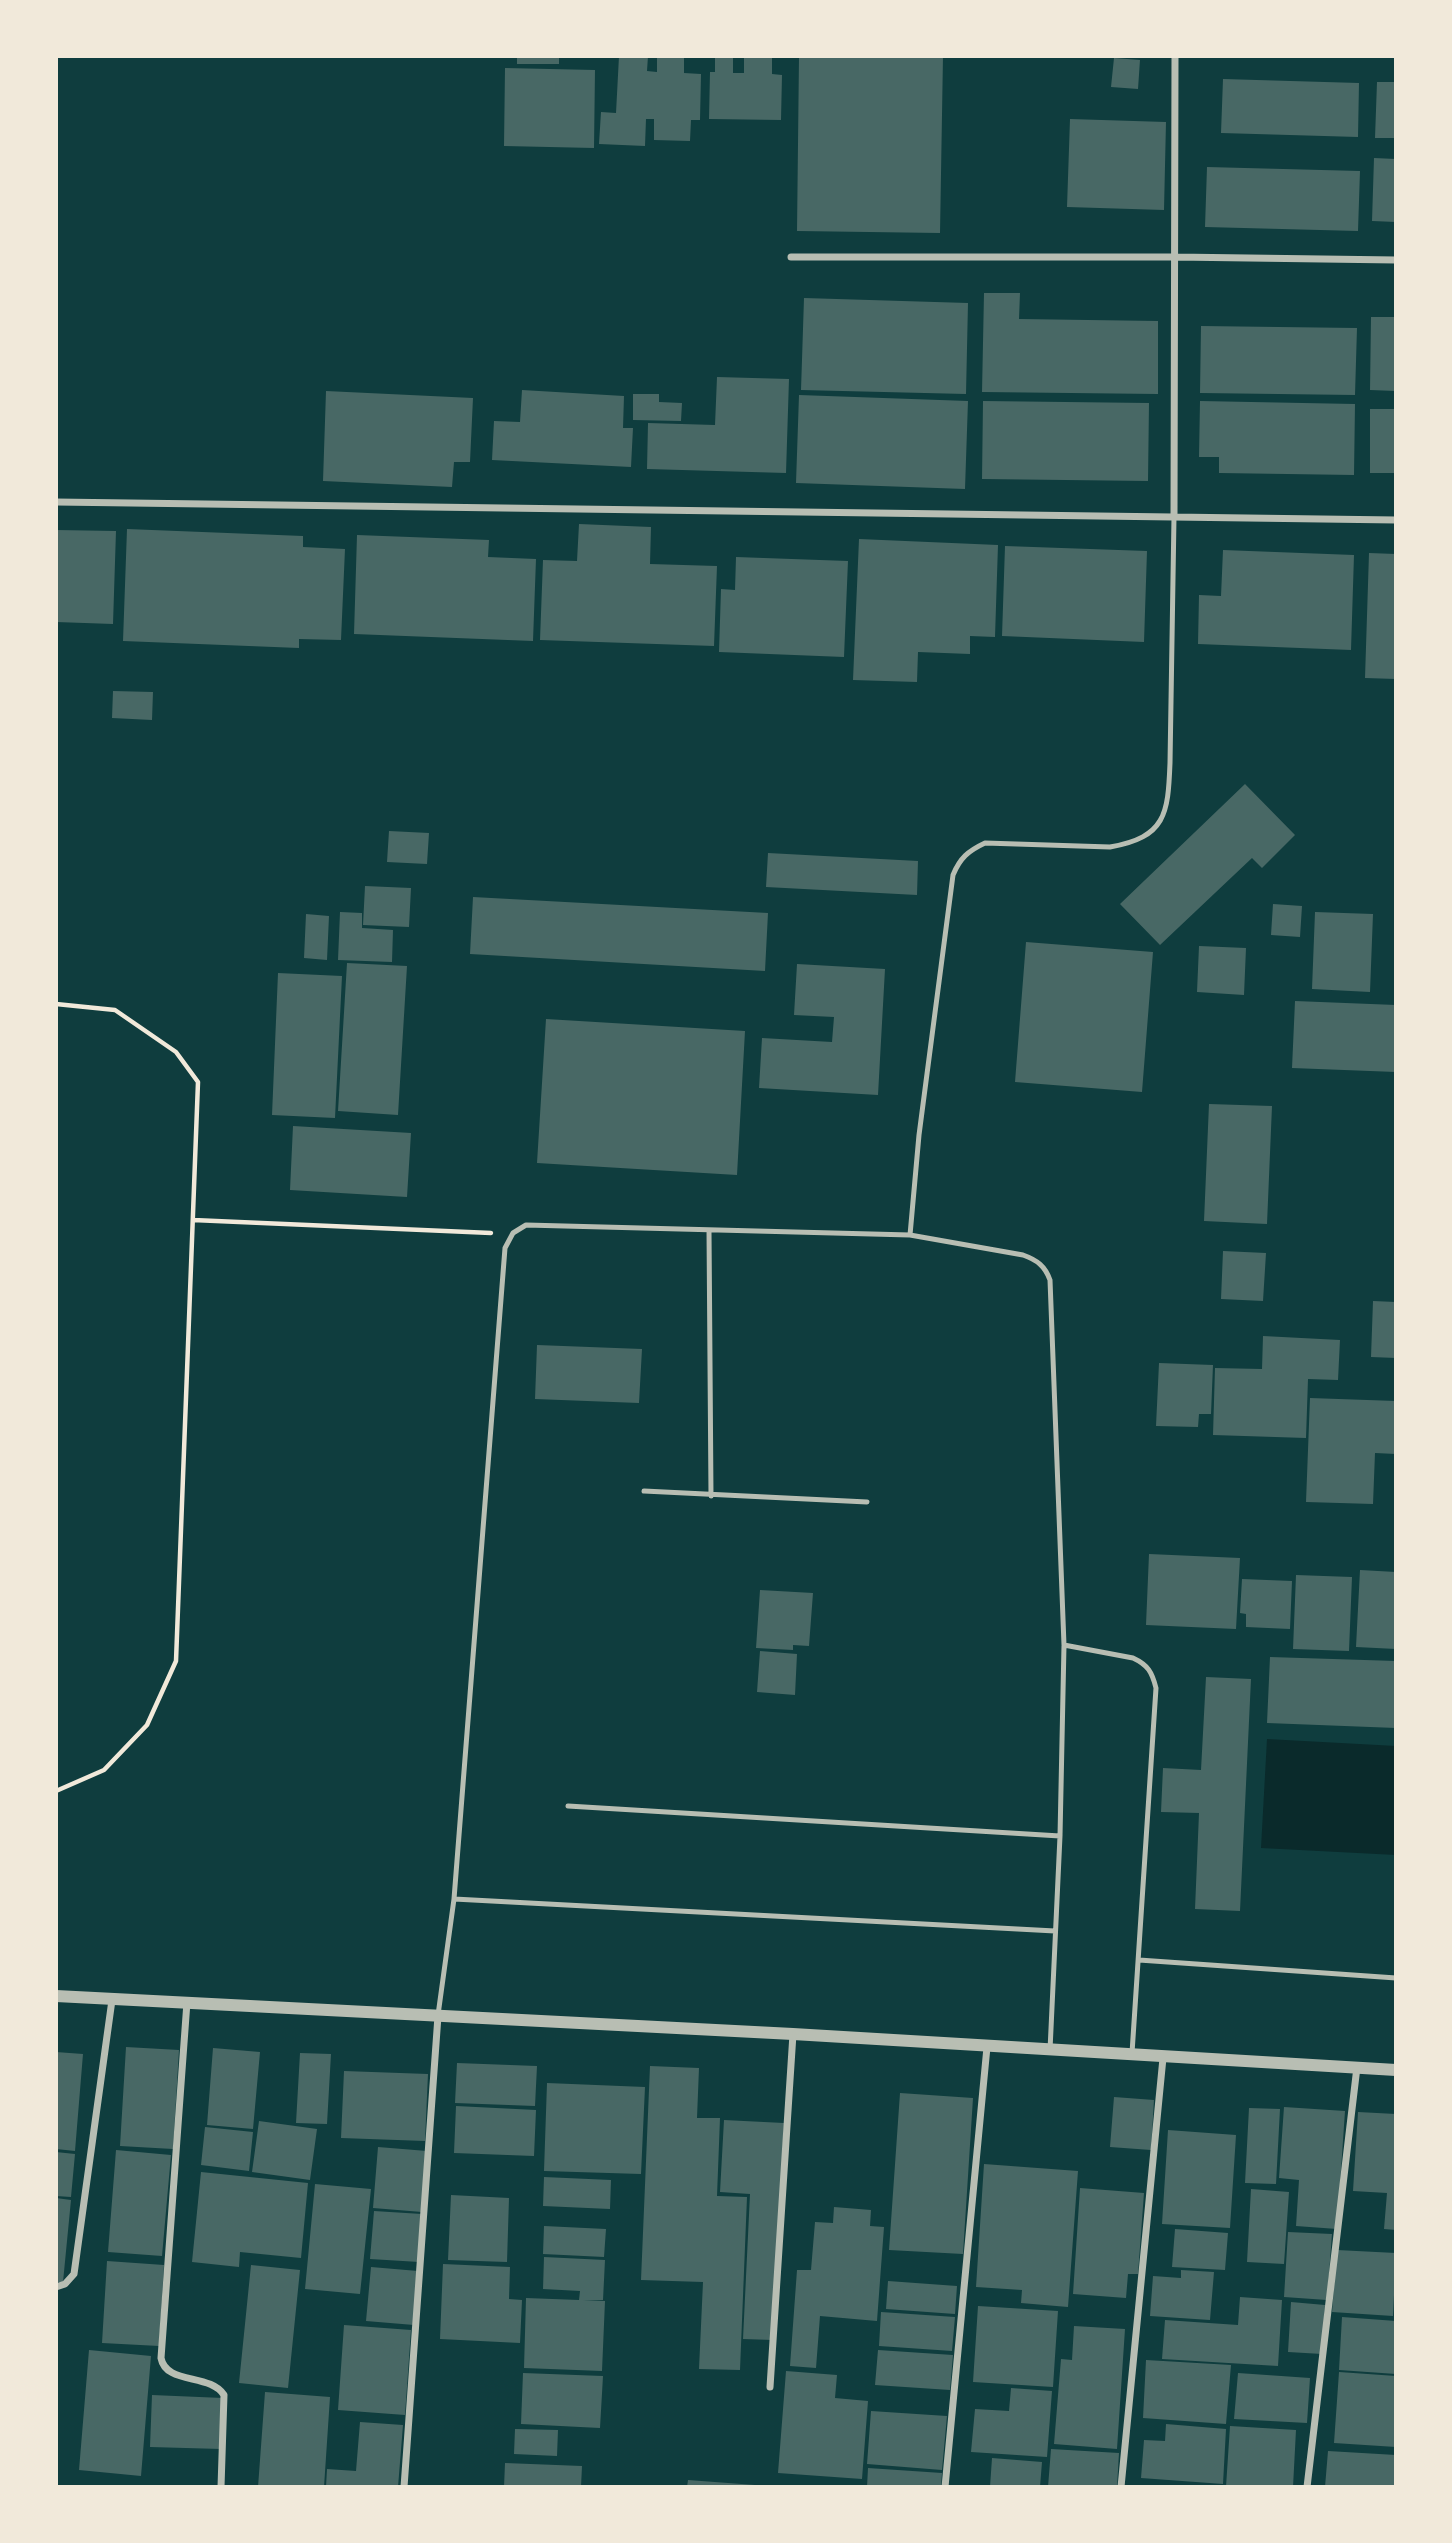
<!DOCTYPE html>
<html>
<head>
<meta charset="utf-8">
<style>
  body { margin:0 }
  #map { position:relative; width:1452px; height:2543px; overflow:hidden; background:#0f3d3e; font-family:"Fira Sans",sans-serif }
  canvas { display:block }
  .frame { position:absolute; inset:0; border:58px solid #f1e9da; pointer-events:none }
</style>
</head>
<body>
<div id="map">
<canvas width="1452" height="2543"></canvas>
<div class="frame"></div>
</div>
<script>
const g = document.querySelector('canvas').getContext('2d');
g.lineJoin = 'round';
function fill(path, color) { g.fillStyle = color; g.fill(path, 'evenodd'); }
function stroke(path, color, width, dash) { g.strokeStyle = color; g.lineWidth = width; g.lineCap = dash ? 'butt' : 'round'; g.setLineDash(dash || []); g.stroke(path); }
fill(new Path2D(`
  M1267,1739L1396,1746V1855L1261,1848Z`), '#0a2a2b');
fill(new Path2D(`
  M517,56H559V64H517Z
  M619,56H648L647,71L657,72V56H684V73L701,74L700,120H691L690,141L654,140V119H646L645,146L599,144L601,112L616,113Z
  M715,56H733V73H744V56H772V74L782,75L781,120L709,119L710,72H715Z
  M799,56H943L940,233L797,231Z
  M1114,58L1140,60L1138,89L1111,87Z
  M505,68L595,70L594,148L504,146Z
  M1223,79L1359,83L1358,137L1221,133Z
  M1377,82H1396V138H1375Z
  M1070,119L1166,122L1164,210L1067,207Z
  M1374,158L1396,159V222L1372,221Z
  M1207,167L1360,171L1358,231L1205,227Z
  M984,293H1020L1019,319L1158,321V394L982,392Z
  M804,298L968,303L966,394L801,390Z
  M1371,317H1396V391L1370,390Z
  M1201,326L1357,328L1355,395L1200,393Z
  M717,377L789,379L786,473L647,469L648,423L715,425Z
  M522,390L624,396L623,428H633L631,467L492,460L494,421L520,422Z
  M326,391L473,398L470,462H454L452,487L323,481Z
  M633,394H659V402L682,403L681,421L633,420Z
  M799,395L968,401L965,489L796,483Z
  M983,401L1149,403L1148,481L982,479Z
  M1200,401L1355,404L1354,475L1219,473V457H1199Z
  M1370,409H1396V473H1370Z
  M579,524L651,527L650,564L717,566L714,646L540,640L543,560L577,561Z
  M127,529L303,536V547L345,549L341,640L299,639V648L123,641Z
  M56,530L116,531L113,624L56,622Z
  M357,535L489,540L488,557L536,559L533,641L354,634Z
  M859,539L998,545L995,637L970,636V654L918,652L917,682L853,680Z
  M1005,546L1147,551L1144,642L1002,636Z
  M1223,550L1354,555L1351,650L1198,644L1199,595L1221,596Z
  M1369,553L1396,554V679L1365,678Z
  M736,557L848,561L844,657L719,652L721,589L735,590Z
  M113,691L153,692L152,720L112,718Z
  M1245,784L1295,835L1262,868L1252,858L1160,945L1120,904Z
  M389,831L429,833L427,864L387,862Z
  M768,853L918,861L917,895L766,887Z
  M365,886L411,888L409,927L363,925Z
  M473,897L768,913L765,971L470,954Z
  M1273,904L1302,906L1300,937L1271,935Z
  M340,912L362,913V928L393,930L392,962L338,960Z
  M1315,912L1373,914L1370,992L1312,989Z
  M306,914L329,916L327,960L304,958Z
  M1026,942L1153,952L1142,1092L1015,1082Z
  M1199,946L1246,948L1244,995L1197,992Z
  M347,963L407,966L398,1115L338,1111Z
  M797,964L885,969L878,1095L759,1088L762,1038L832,1042L834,1017L794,1015Z
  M278,973L342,976L335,1118L272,1115Z
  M1295,1001L1396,1005V1072L1292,1068Z
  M546,1019L745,1031L737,1175L537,1163Z
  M1209,1104L1272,1106L1267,1224L1204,1221Z
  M293,1126L411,1133L407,1197L290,1190Z
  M1223,1251L1266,1253L1263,1301L1221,1299Z
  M1373,1301L1396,1302V1358L1371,1357Z
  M1263,1336L1340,1340L1338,1380L1308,1379L1306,1438L1213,1435L1215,1368L1262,1369Z
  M537,1345L642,1349L639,1403L535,1399Z
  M1159,1363L1213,1365L1211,1414H1199L1198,1427L1156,1426Z
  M1310,1398L1396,1401V1454L1375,1453L1373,1504L1306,1502Z
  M1149,1554L1240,1558L1236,1629L1146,1625Z
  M1360,1570L1396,1572V1649L1356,1647Z
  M1296,1575L1352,1577L1349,1651L1293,1649Z
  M1242,1579L1292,1581L1290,1629L1246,1627V1614L1240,1613Z
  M760,1590L813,1593L809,1646L793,1645V1650L756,1648Z
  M760,1651L797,1654L795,1695L757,1692Z
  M1270,1657L1396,1661V1728L1267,1723Z
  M1206,1677L1251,1679L1240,1911L1195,1909L1199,1813L1161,1812L1163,1768L1201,1770Z
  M126,2047L179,2050L173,2149L120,2146Z
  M213,2048L260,2052L253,2129L207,2125Z
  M56,2052L83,2054L75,2151L56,2149Z
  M300,2053L331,2054L327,2124L296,2123Z
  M457,2063L537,2066L535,2106L455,2103Z
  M650,2066L699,2068L697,2118H720L717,2196L747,2197L740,2370L699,2369L703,2282L641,2280Z
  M344,2071L428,2074L425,2141L341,2138Z
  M547,2083L645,2087L641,2174L544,2171Z
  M900,2093L973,2098L963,2254L889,2250Z
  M1114,2097L1154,2100L1151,2150L1110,2147Z
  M456,2106L536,2110L534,2156L454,2153Z
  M1284,2107L1345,2111L1337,2229L1296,2226L1299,2180L1279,2178Z
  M1249,2108L1280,2109L1276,2184L1245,2183Z
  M1358,2112L1396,2114V2230L1384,2229L1387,2193L1353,2191Z
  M724,2120L784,2123L773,2340L743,2339L750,2194L720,2192Z
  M259,2121L317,2129L310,2180L252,2172Z
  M205,2127L253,2132L249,2171L201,2165Z
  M1168,2130L1236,2135L1230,2228L1162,2224Z
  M378,2147L427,2151L422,2212L373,2208Z
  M116,2150L171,2155L162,2256L108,2252Z
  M56,2152L75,2154L71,2197L56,2196Z
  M984,2164L1078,2171L1068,2307L1021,2303L1022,2290L976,2287Z
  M201,2172L308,2183L301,2258L240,2252L239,2267L192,2262Z
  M544,2177L611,2180L610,2209L543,2206Z
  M315,2184L371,2189L360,2294L305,2289Z
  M1080,2188L1144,2193L1138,2274H1128L1126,2298L1073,2294Z
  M1251,2189L1289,2192L1284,2264L1247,2262Z
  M451,2195L509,2198L507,2262L448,2260Z
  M56,2198L71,2200L63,2282H56Z
  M834,2207L871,2210L870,2226L884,2227L877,2321L820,2316L816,2368L790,2366L797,2270H811L815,2222L833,2223Z
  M374,2211L422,2214L419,2262L370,2259Z
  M544,2226L606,2229L604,2257L543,2254Z
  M1175,2229L1228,2233L1225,2270L1172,2267Z
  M1288,2232L1332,2234L1327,2300L1284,2297Z
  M1337,2250L1396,2253L1393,2316L1332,2312Z
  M544,2257L605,2260L603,2300H583L605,2301L602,2371L524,2368L526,2298L579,2300L580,2291L543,2289Z
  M107,2261L164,2265L159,2346L102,2343Z
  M443,2264L510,2267L509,2299L522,2300L520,2343L440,2339Z
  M251,2265L300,2270L288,2388L239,2383Z
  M371,2267L418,2271L414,2325L366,2321Z
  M1181,2270L1214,2272L1210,2320L1150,2316L1153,2276L1181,2278Z
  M888,2281L957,2286L955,2314L886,2309Z
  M1240,2297L1282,2300L1278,2366L1162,2359L1165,2320L1238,2325Z
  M1291,2302L1325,2305L1322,2354L1288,2352Z
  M978,2306L1058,2311L1053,2387L973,2382Z
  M881,2312L955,2317L952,2351L879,2346Z
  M1342,2317L1396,2321V2374L1339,2370Z
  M344,2325L411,2330L405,2415L338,2410Z
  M1074,2326L1125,2329L1117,2449L1054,2444L1061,2359L1072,2360Z
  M89,2350L151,2356L141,2476L79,2470Z
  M878,2350L953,2355L950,2390L875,2385Z
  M1146,2360L1231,2365L1226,2424L1143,2418Z
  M786,2371L837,2375L835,2398L868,2401L862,2479L778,2473Z
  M1339,2372L1396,2376V2447L1334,2443Z
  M523,2373L603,2376L600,2428L521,2424Z
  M1238,2373L1310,2378L1307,2423L1234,2419Z
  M1011,2388L1052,2391L1047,2457L971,2452L975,2409L1009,2411Z
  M265,2392L330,2397L324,2487H258Z
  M152,2395L223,2398L221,2449L150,2447Z
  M871,2411L947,2416L942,2470L867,2464Z
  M360,2422L403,2425L398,2487H326L327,2469L356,2471Z
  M1166,2424L1226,2429L1223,2484L1141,2478L1144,2440L1165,2441Z
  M1230,2426L1296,2430L1293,2487H1226Z
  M515,2429L558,2430L557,2456L514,2454Z
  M1051,2449L1119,2453L1117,2487H1048Z
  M1328,2451L1396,2455V2487H1325Z
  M992,2458L1042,2462L1040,2487H990Z
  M505,2463L582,2466L581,2487H504Z
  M868,2468L942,2473L941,2487H867Z
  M688,2480L755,2485V2487H687Z`), '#486865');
stroke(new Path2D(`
  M56,1004L115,1010L176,1052L198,1082L176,1661L147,1725L104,1770L56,1791
  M193,1220L491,1233`), '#f1e9da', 4.5);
stroke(new Path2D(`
  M709,1230L711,1496
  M644,1491L867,1502
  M1064,1645L1133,1658C1148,1665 1152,1672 1156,1688L1132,2053
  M568,1806L1060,1836
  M454,1899L1055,1931
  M1139,1960L1396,1978
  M438,2015L454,1899L505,1248L513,1233L526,1225L910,1235
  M1050,2050L1060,1836L1064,1645L1050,1280C1045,1266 1037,1260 1023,1255L910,1235L919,1135L953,875C960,858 968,851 985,843L1110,847C1166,837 1168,814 1170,763L1174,517`), '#b8beb3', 5);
stroke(new Path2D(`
  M791,257H1175L1396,260
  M56,502L1396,520
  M1174,517L1175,56
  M187,2002L161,2358C166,2385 210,2373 224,2395L221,2487
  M56,2287L65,2284L74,2274L112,2000
  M770,2387L793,2034
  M404,2487L438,2016
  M945,2487L987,2047
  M1121,2487L1163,2058
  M1307,2487L1357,2067`), '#b8beb3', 7);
stroke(new Path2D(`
  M56,1996L793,2034L1396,2070`), '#b8beb3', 12);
</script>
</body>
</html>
